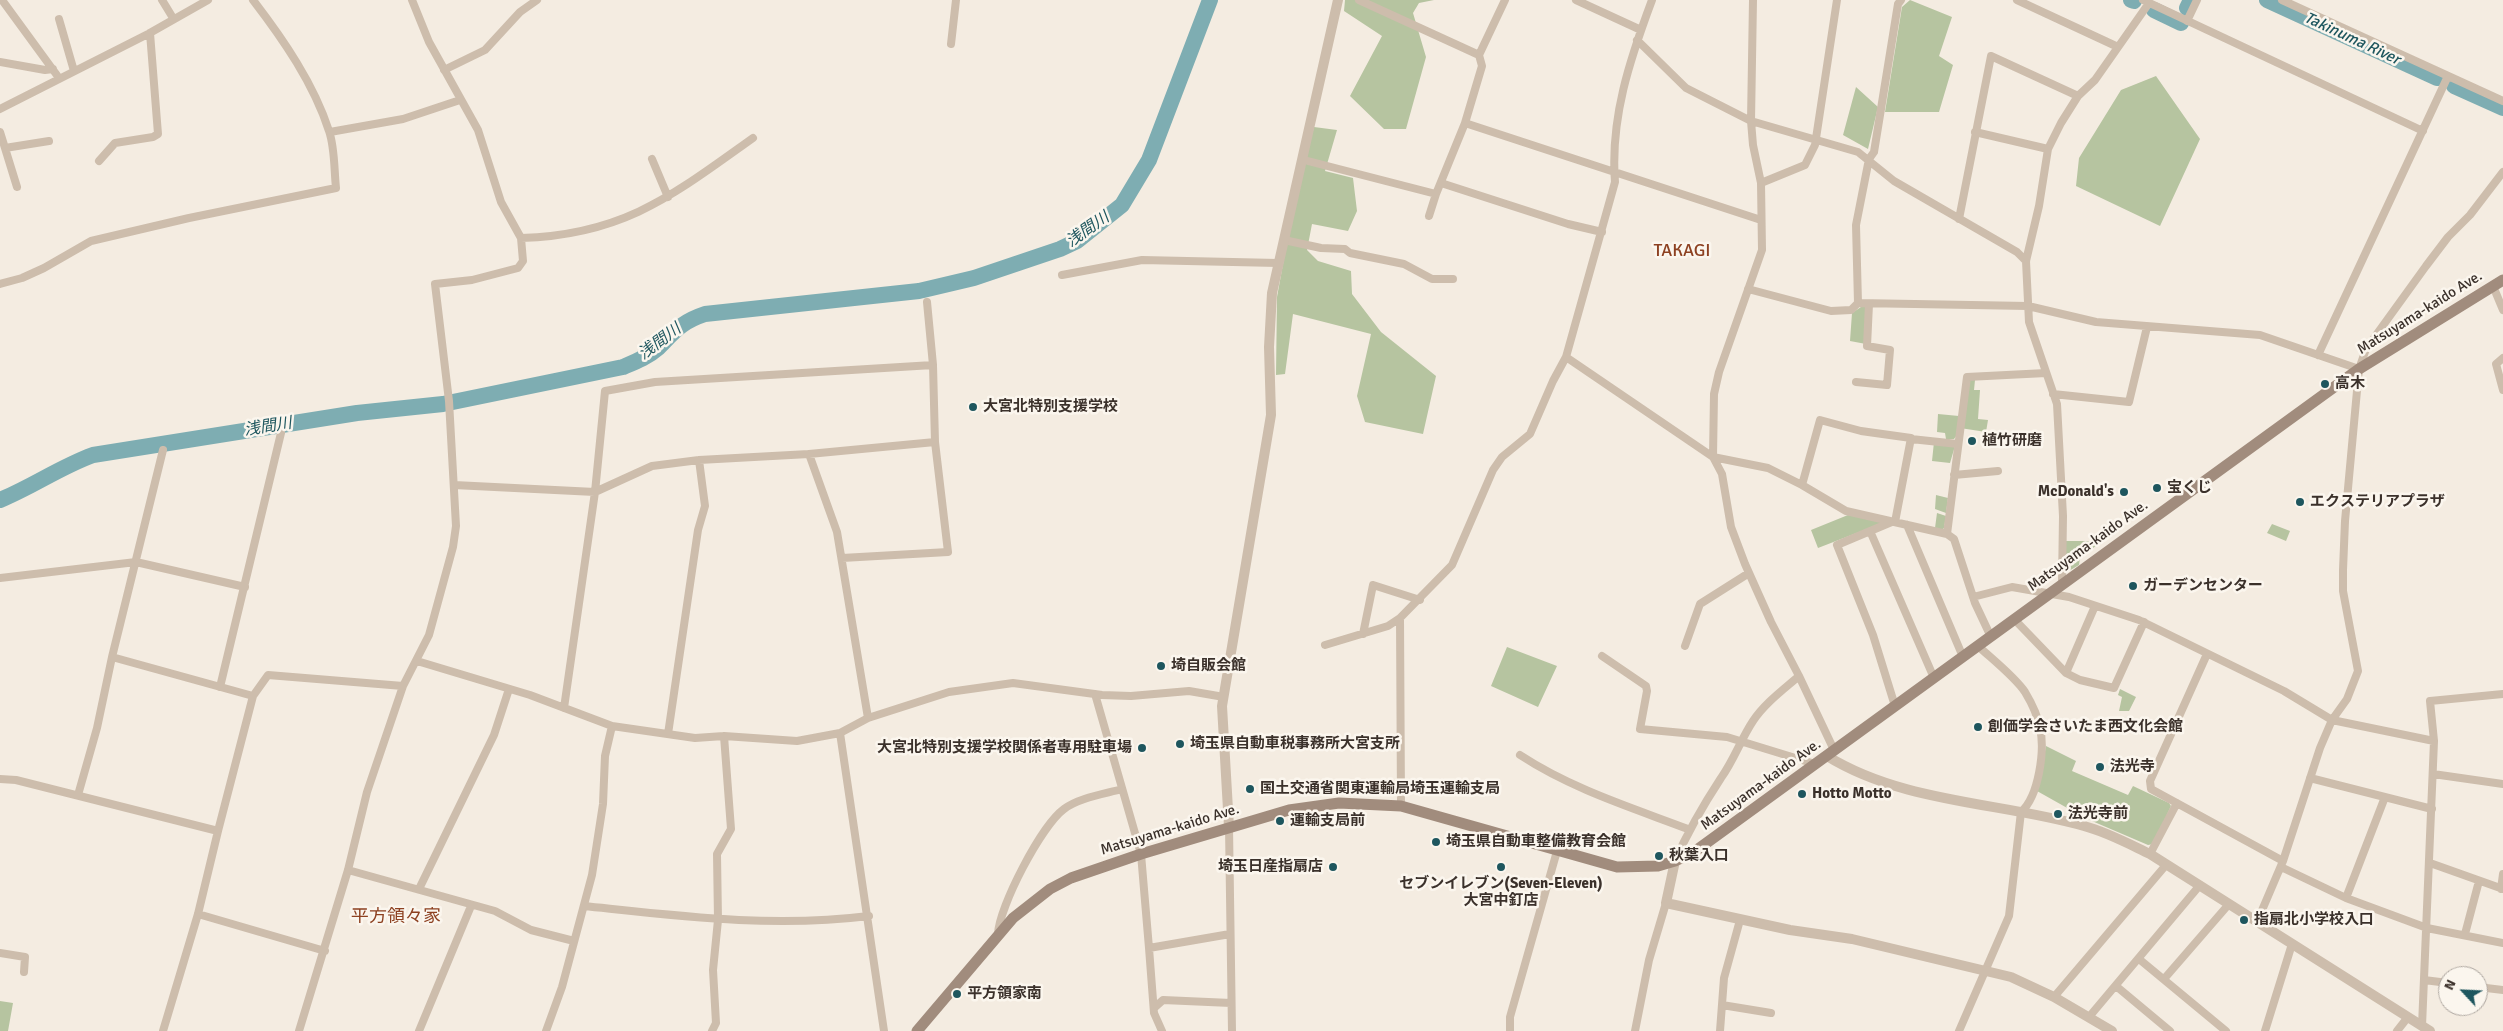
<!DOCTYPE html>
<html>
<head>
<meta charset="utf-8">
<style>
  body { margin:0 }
  #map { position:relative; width:2503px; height:1031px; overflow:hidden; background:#f4ece1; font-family:Signika,sans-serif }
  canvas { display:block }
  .north { position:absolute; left:2438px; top:966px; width:50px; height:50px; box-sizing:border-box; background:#fbf6ee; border:1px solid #aea7a0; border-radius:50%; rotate:295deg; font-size:14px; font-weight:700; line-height:20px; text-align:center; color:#3b312b }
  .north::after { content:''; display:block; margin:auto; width:18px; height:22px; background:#1e565e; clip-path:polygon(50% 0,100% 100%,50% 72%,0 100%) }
</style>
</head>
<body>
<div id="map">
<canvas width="2503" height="1031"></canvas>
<div class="north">N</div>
</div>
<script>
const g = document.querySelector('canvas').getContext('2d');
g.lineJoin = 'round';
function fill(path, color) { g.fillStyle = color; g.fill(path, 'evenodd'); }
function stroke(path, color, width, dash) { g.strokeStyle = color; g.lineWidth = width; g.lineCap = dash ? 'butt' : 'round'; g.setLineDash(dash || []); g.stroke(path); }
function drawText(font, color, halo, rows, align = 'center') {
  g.font = font + ' Signika,"Noto Sans JP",sans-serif'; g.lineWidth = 5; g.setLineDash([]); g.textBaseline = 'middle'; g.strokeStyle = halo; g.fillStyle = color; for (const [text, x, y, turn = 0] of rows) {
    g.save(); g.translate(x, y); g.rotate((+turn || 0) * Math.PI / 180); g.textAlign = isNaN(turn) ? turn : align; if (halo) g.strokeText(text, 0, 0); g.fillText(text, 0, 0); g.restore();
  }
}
fill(new Path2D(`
  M1345,0H1434L1419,3L1413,13L1426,57L1406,129H1384L1350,96L1382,36L1344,11Z
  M1910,0L1952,17L1939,56L1953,65L1939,112H1885L1902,7Z
  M2156,76L2200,139L2160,226L2076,186L2079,158L2121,90Z
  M1856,87L1878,107L1868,149L1843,135Z
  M1314,127L1337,130L1325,171L1353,178L1357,211L1348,231L1312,224L1307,250L1318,261L1351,271L1352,294L1381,332L1436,376L1423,434L1365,422L1357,396L1371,334L1293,314L1285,374L1276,375L1277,297L1293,209Z
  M1867,303L1866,344L1850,341L1852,313Z
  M1967,380H1975L1974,390H1980L1978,419L1988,420L1986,432L1960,428Z
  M1938,414L1959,416L1957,435L1954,439H1946L1945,433L1937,432Z
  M1934,442L1955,446L1950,463L1932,461Z
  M1936,495L1948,498L1946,513L1935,509Z
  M1937,513L1946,516L1944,528L1942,530L1935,528Z
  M1848,515L1885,522L1818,548L1811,530Z
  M2272,524L2290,531L2286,541L2267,533Z
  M2065,541H2098L2099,544L2080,557L2079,565L2069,571L2064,568Z
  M1507,647L1557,666L1538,707L1491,686Z
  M2120,689L2136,697L2129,711H2119L2122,697L2118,695Z
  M2046,746L2076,761L2072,771L2128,795L2133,786L2169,803L2171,806L2153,844L2148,845L2085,818L2037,791Z
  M0,1001L13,1003L8,1031H0Z`), '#b6c4a0');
stroke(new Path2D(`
  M2131,0L2134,1
  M2267,0L2437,78
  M2187,8L2191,0
  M2154,10L2181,23
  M2454,86L2503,108
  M0,500C32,487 60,467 93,455L357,413L443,404L623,367C635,362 648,357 658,348C675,331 681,322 705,314L919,291L974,278L1060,249L1077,241L1122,205L1149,160L1210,0`), '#7eadb2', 16);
stroke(new Path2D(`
  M2,0L59,78
  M162,0L173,18
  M1359,0L1479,55L1505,0
  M1576,0L1641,30
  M1753,0L1751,121L1753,145L1761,183L1762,250L1719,372L1714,394L1713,457L1722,474L1731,527L1745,564L1771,622L1799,676L1834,750
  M2017,0L2118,47
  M2143,0L2423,131
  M2282,0L2503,101
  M59,19L74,71
  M2187,21L2197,0
  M1637,40L1686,88L1751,121L1858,152L1894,181L2017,252L2026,261
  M951,44L956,0
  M1479,55L1482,66L1465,123L1761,220
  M0,62L45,70L53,69
  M444,70L485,50L520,12L537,0
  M0,109L148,34L208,0
  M0,132L17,187
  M330,132L403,119L460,100
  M1975,132L2048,149
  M5,148L49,141
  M652,159L668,197
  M1304,160L1436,194L1465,123
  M99,161L115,143L153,137L158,134L150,33
  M1441,183L1568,224L1602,232
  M1761,183L1805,165L1815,145L1837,0
  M1429,216L1436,194
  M1959,219L1991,56L2078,96
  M521,238C624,235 673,195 753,138
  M1284,240L1321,248L1345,249L1350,253L1404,264L1432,279H1453
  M1062,275L1142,260L1278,263
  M0,284L22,278L44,268L91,241L189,218L336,188C334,170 335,148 329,131C314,84 283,39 253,0
  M2493,286L2503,310
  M1748,289L1831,311L1851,310L1858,303L2028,306L2096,322L2260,335L2359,369
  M927,302L933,365
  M1858,303L1856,225L1869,159L1874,152L1898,4L1901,0
  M2318,355L2448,76
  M1566,357L1713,457L1768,468L1802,485L1846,511L1947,534L1954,539L1975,603L1991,637
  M2503,358L2496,364L2503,390
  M1856,382L1887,385L1890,350L1867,346L1869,304
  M2053,394L2129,402L2147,327
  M1911,439L1958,444
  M809,454L935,442
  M1954,475L1998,471
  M454,485L595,492L652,466L699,460L809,454L837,532L868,718
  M1802,485L1820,420L1861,431L1911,438L1895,522
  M1894,521L1837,545L1873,635L1895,706
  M1907,525L1963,657
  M1870,531L1934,678
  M1947,534L1967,377L2046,373
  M0,578L136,562L245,587
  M2062,583L2063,516L2057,404L2029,322L2026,261L2039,206L2048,149L2061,123L2078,96L2095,80L2149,3
  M1973,597L2012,587L2069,597L2139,620L2284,691L2332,720L2434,741
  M2014,619L2066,673L2080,680L2114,688L2144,622
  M1363,634L1373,585L1420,600
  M1325,645L1388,626L1400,618
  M1685,646L1700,604L1749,573
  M2207,654L2150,781L2151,789L2283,861
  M1602,656L1646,686L1647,691L1640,729L1727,737L1815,764
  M112,657L253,696
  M417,661L530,695L612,726L695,738L724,736L797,741L840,733L868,718L949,692L1013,683L1102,695L1131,696L1189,691L1224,697
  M2066,673L2095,606
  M220,687L281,433
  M1095,694L1141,854L1149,948L1230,934
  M564,708L595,492L605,391L655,382L933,365L935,442L948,552L842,558
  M840,733L884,1031
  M668,734L698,530L705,506L699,460
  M1520,755C1572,789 1630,807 1688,829
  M2433,774L2503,784
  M2310,778L2432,809
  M0,779L16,780L218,831L198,914L163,1031
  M78,795L97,728L112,657L163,450
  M1401,806L1400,618L1452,565L1493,470L1502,457L1530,434L1553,381L1566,357L1615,182C1610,118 1630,59 1652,0
  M1229,827L1232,1031
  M218,831L253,696L268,675L403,686
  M2150,854L2177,803
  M1675,861C1689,829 1702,807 1721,778C1734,760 1741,739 1753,721C1765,703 1783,690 1799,676
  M2430,863L2503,889
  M2281,867L2346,898L2427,928L2503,943
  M348,870L495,911L531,930L574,941
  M419,889L494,735L509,689
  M2501,889L2503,874
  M2346,898L2385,797
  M584,906C680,916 772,928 869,916
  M198,914L325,951
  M2257,922L2283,861L2320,748L2332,720L2347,699L2358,671L2343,591V570L2345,521L2359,369L2366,349L2426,266L2448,237L2470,215L2503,172
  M998,934C999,907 1041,826 1064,809C1078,798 1104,794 1122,789
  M2465,934L2479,881
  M1149,948L1154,1013L1162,1031
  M0,953L25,957L24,972
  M2139,959L2226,1031
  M2164,979L2229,904
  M2424,980L2448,983
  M2116,986L2170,1031
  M2478,987L2503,990
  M2054,997L2166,865
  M1722,1005L1771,1013
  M1154,1008L1163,1000L1231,1003
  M2089,1017L2200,885
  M2422,1026L2434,741L2430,701L2503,694
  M299,1031L348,870L367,792L403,686L429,635L453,547L456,526L449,401L435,284L472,280L518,268L523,261L521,238L501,202L478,130L429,42L412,0
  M419,1031L471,906
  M546,1031L562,987L592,875L603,804L605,756L612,726
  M712,1031L716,1023L713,970L718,920L717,854L731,829L724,736
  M1510,1031V1017L1557,851
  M1635,1031L1649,960L1666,903
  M1720,1031L1724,978L1740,920
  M1959,1031L2009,916L2021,812C2039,796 2045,750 2040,728C2038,717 2031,702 2025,692C2015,677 1992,659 1978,646
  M2265,1031L2292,944
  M2397,1031L2408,1017`), '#cdbdac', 8);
stroke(new Path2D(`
  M1827,756C1903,803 1999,802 2084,826C2107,832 2129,844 2150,854L2430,1031
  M1229,827L1222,706L1271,415L1269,347L1272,293L1338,0
  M1675,861L1666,903L1790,930L1852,939L2011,977L2054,997L2112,1031`), '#cdbdac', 10);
stroke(new Path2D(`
  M917,1031L1013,918L1050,889L1071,878L1141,854L1289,810L1339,803L1401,806L1617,867L1658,866L1675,861L1694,852L2359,369L2503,280`), '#a18c7d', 11);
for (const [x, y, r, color] of [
  [2325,384,5,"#1e565e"],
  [973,407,5,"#1e565e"],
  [1972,441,5,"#1e565e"],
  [2157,488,5,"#1e565e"],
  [2124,492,5,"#1e565e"],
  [2300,502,5,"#1e565e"],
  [2133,586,5,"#1e565e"],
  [1161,666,5,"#1e565e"],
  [1978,727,5,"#1e565e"],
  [1180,744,5,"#1e565e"],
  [1142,748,5,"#1e565e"],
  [2100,767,5,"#1e565e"],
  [1250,789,5,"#1e565e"],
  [1802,794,5,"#1e565e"],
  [2058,814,5,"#1e565e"],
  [1280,821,5,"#1e565e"],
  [1436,842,5,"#1e565e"],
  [1659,856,5,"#1e565e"],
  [1333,867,5,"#1e565e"],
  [1501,867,5,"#1e565e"],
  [2244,920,5,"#1e565e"],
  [957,994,5,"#1e565e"]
]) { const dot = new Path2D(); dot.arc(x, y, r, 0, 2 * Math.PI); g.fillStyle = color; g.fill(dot); stroke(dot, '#fbf6ee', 2); }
drawText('15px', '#3b312b', '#fbf6ee', [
  ["Matsuyama-kaido Ave.",2420,313,-32],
  ["Matsuyama-kaido Ave.",2088,546,-36],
  ["Matsuyama-kaido Ave.",1761,785,-36],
  ["Matsuyama-kaido Ave.",1170,830,-17]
]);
drawText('bold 15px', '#3b312b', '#fbf6ee', [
  ["高木",2335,384],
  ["大宮北特別支援学校",983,407],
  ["植竹研磨",1982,441],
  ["宝くじ",2167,488],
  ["McDonald's",2114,492,"right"],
  ["エクステリアプラザ",2310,502],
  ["ガーデンセンター",2143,586],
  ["埼自販会館",1171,666],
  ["創価学会さいたま西文化会館",1988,727],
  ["埼玉県自動車税事務所大宮支所",1190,744],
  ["大宮北特別支援学校関係者専用駐車場",1132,748,"right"],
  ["法光寺",2110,767],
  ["国土交通省関東運輸局埼玉運輸支局",1260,789],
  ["Hotto Motto",1812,794],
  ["法光寺前",2068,814],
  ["運輸支局前",1290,821],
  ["埼玉県自動車整備教育会館",1446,842],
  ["秋葉入口",1669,856],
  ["埼玉日産指扇店",1323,867,"right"],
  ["セブンイレブン(Seven-Eleven)",1501,884,"center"],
  ["大宮中釘店",1501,901,"center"],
  ["指扇北小学校入口",2254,920],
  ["平方領家南",967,994]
], 'left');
drawText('italic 16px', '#1e565e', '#fbf6ee', [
  ["Takinuma River",2352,39,25],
  ["浅間川",1088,230,-35],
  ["浅間川",660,342,-37],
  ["浅間川",268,427,-9]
]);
drawText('18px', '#8d4121', '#fbf6ee', [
  ["TAKAGI",1682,251],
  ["平方領々家",396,917]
]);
</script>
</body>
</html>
